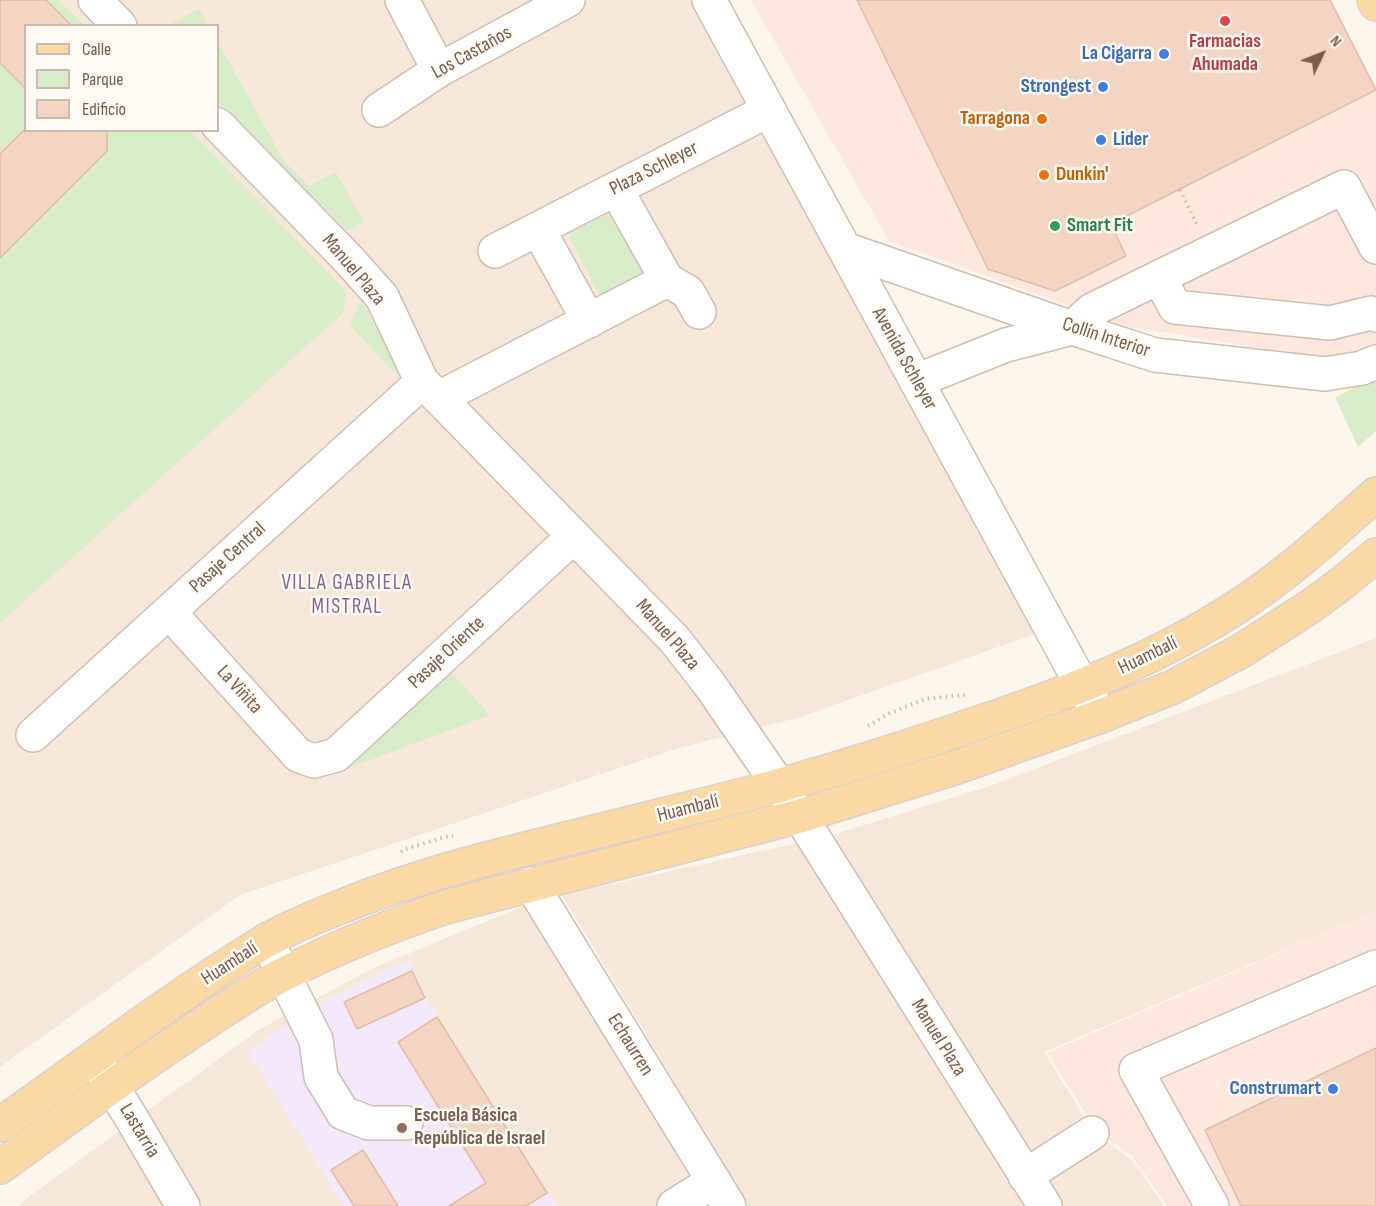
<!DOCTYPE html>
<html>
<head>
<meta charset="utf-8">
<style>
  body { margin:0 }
  #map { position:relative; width:1376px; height:1206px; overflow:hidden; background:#fdf6ec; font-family:"Sofia Sans Condensed",sans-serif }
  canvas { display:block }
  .legend { position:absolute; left:24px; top:24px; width:195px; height:108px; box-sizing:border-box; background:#fffaf3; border:2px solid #cabbb1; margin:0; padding:8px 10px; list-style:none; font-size:18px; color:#7a5c4d }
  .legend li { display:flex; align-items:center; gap:12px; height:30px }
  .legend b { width:30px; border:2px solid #cabbb1 }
  .north { position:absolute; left:1292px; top:24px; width:60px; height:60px; -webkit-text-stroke:4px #fffaf3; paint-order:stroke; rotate:47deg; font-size:16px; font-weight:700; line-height:24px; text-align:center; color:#7a5c4d }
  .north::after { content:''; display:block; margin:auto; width:21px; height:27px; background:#7a5c4d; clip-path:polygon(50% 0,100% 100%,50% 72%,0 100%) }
</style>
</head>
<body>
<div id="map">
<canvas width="1376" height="1206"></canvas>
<ul class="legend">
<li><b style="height:8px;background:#fbd9a5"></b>Calle</li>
<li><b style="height:16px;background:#d8ecc9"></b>Parque</li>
<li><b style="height:16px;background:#f3d5c3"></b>Edificio</li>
</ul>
<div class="north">N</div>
</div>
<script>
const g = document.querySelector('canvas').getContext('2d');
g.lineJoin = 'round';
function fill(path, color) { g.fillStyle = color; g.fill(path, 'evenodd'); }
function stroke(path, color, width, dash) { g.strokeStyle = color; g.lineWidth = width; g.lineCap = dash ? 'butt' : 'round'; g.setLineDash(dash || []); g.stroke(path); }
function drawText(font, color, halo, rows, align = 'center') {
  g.font = font + ' "Sofia Sans Condensed",sans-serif'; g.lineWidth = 5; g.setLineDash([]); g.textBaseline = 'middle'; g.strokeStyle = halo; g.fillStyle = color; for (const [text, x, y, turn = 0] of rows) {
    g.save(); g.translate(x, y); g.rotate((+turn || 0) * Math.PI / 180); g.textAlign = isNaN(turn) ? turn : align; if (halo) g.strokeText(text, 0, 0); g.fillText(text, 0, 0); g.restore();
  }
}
fill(new Path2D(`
  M0,0H694L1041,632L797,718L679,748L240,895L0,1067ZM26,26H218V130H26Z
  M1376,638V911L1044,1052L1094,1133L1132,1160L1164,1206H749L562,895L829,836L990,786Z
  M524,906L708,1206H16L260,1029L373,968Z`), '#f5e8da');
fill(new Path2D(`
  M751,0H1331L1376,88V345L1342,361L1129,327L889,241Z
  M1376,911V1206H1167L1133,1157L1097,1131L1047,1053Z`), '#fde8e0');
fill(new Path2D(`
  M409,960L426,998L556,1206H344L248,1051L323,1001Z`), '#f3e8fa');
fill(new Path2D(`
  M0,0H58L85,25L26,26V130L190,131L347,292L343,313L0,623Z
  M199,9L208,25H168Z
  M218,42L284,161L309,186L336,172L364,222L348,231L218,103Z
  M616,210L652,280L604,304L568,234Z
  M359,302L366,309L403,381L350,326Z
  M1376,377V431L1358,447L1335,397Z
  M448,669L490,715L330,775Z`), '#d8ecc9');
const building = new Path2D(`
  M0,0H46L72,26H26V89L0,63Z
  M857,0H1330L1376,90L1111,224L1126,256L1055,291L988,269Z
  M26,128V130H107V151L0,258V154Z
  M412,971L425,998L357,1029L344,1002Z
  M437,1017L547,1193L526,1206H449L486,1183L398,1042Z
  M1376,1048V1206H1241L1205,1130Z
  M363,1150L398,1206H354L331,1170Z`);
fill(building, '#f3d5c3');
stroke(building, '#e6bba3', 1.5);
const minor = new Path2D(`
  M95,0L120,26
  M402,0L439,70
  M709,0L1083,687L1101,716
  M379,110L439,70L568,0
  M218,125L350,261L382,297L422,382L439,398L674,639L710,685L800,816L1045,1206
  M616,189L667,280L688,292L699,312
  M538,229L589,321
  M845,249L1072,328L1155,355L1325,374L1362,368L1376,362
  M495,251L769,110
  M1159,277L1175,307L1330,323L1371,313L1376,315
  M916,381L1006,345L1072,328L1092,310L1344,187L1376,247
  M439,398L667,280
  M169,612L298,755L314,761L336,755L574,536
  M33,735L422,382
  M531,884L729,1206
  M267,940L283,974L316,1040L321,1077L343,1113L369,1123H406
  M96,1061L132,1119L183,1206
  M1025,1176L1092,1133
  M674,1206L714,1181
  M1212,1206L1136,1070L1376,967`);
const major = new Path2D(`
  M1374,0L1376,4
  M0,1125C50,1089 100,1053 150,1017C188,991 226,964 266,941C290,927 317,916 343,906C438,867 540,846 639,821C686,809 734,798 781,785C840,768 899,750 958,730C1054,698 1146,665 1232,610C1285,577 1330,535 1376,494
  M0,1167C63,1121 126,1075 191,1032C221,1012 251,991 284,974C337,947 392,925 449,906L800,816L957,767L1101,716L1173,687L1241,651L1311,606L1341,584L1376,555`);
stroke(minor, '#d1beb0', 36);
stroke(major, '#dad1cd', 36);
stroke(new Path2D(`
  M1180,190L1198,227
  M868,726L890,713L925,699L965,695
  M401,852L405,849L449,836H453`), '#d9b8a5', 4, [1.5, 4.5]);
stroke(minor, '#fff', 33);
stroke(major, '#fbd9a5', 33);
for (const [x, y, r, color] of [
  [1225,21,6,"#e0444e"],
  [1164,54,6,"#3f7fe0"],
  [1103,87,6,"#3f7fe0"],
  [1042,119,6,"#e8710a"],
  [1101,140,6,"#3f7fe0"],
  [1044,175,6,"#e8710a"],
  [1055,226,6,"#2e9e5b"],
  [1333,1089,6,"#3f7fe0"],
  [402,1128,6,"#8d6e63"]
]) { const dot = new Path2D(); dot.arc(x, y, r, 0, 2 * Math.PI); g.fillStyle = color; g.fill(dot); stroke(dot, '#fffaf3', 2); }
drawText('bold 20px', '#be3a42', '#fffaf3', [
  ["Farmacias",1225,42],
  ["Ahumada",1225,65]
]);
drawText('20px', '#7a5c4d', '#fffaf3', [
  ["Los Castaños",472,53,-29],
  ["Plaza Schleyer",654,169,-27],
  ["Manuel Plaza",353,270,50],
  ["Collín Interior",1106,338,18],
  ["Avenida Schleyer",904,359,61],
  ["Pasaje Central",228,558,-42],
  ["Manuel Plaza",667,635,49],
  ["Pasaje Oriente",447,653,-43],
  ["Huambalí",1148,656,-26],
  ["La Viñita",239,690,48],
  ["Huambalí",688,809,-14],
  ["Huambalí",230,964,-33],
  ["Manuel Plaza",938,1038,58],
  ["Echaurren",630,1045,58],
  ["Lastarria",139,1131,59]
]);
drawText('bold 20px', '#366cbe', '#fffaf3', [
  ["La Cigarra",1152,54],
  ["Strongest",1091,87],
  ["Lider",1113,140,"left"],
  ["Construmart",1321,1089]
], 'right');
drawText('bold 20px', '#c56008', '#fffaf3', [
  ["Tarragona",1030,119],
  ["Dunkin'",1056,175,"left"]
], 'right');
drawText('bold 20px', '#27864d', '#fffaf3', [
  ["Smart Fit",1067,226]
], 'left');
drawText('bold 20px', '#785e54', '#fffaf3', [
  ["Escuela Básica",414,1116],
  ["República de Israel",414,1139]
], 'left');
g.letterSpacing = '1.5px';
drawText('21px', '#846695', '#fffaf3', [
  ["VILLA GABRIELA",347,584],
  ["MISTRAL",347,608]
]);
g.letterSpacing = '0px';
</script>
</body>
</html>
